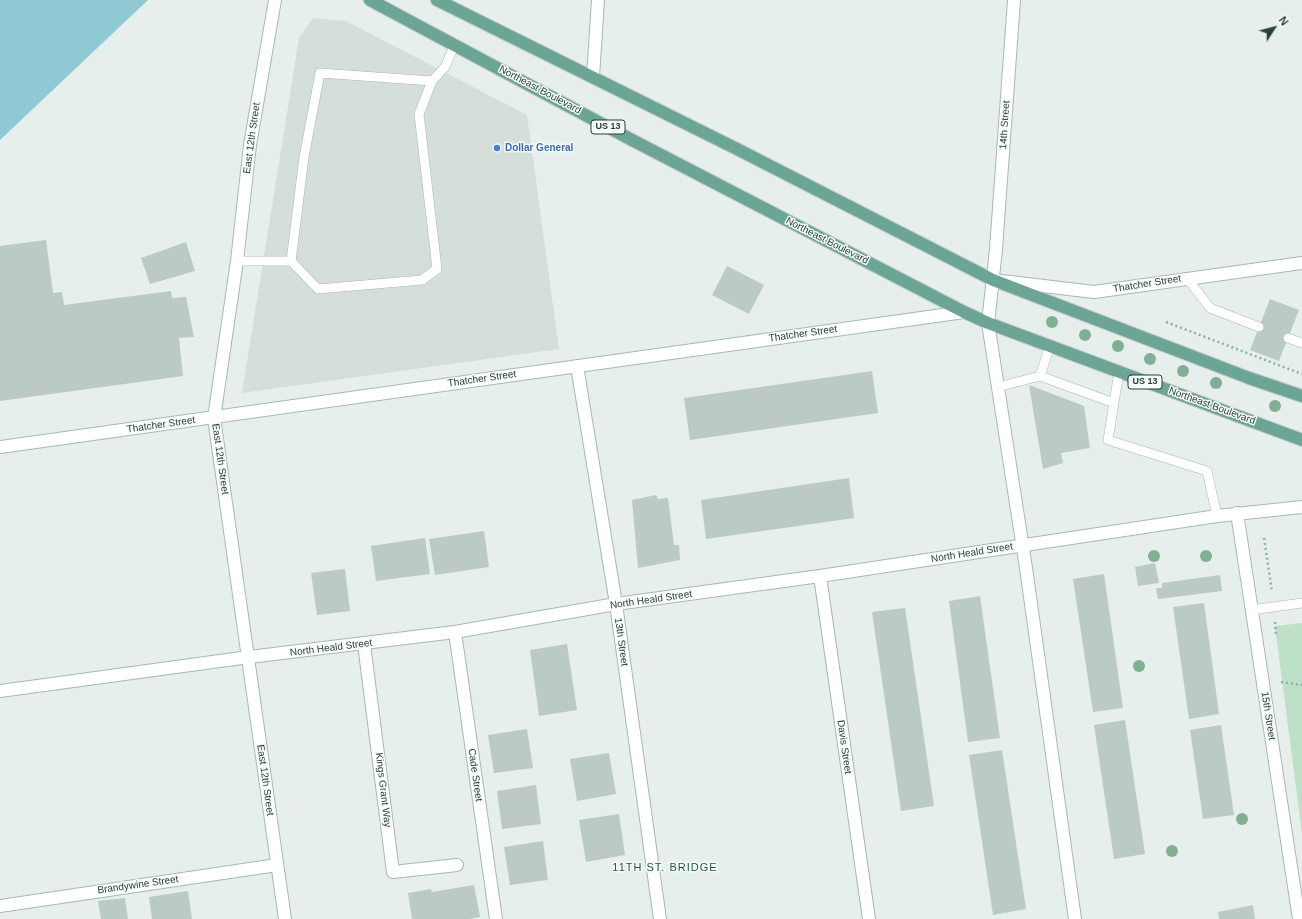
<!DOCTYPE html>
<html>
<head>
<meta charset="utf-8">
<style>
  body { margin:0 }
  #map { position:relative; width:1302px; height:919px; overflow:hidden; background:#e6efeb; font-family:Helvetica,sans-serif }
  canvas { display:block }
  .north { position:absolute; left:1254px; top:8px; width:40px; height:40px; -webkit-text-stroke:3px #f7fbf9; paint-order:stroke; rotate:54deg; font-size:11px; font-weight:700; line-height:16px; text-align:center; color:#24423a }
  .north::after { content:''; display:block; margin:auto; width:14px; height:18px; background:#24423a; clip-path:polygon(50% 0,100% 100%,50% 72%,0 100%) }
</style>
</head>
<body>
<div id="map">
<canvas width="1302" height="919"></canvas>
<div class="north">N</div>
</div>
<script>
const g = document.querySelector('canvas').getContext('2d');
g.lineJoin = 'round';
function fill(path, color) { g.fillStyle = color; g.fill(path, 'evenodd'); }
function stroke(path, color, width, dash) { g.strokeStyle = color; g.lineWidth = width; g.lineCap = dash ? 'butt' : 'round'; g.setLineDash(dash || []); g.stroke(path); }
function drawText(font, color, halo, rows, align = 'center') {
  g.font = font + ' Helvetica,sans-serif'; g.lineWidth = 3; g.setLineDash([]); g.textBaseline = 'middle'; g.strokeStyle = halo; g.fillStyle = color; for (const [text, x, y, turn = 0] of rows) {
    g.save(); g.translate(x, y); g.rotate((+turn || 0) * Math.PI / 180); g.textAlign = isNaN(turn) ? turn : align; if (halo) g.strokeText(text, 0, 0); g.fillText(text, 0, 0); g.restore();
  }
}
fill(new Path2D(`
  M313,18L346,21L527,115L559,349L242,393L299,38Z`), '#d4dfda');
fill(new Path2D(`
  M1302,623V834L1275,626Z`), '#bfe0c8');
fill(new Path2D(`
  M0,0H148L0,140Z`), '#8ec9d4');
fill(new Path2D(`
  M46,240L53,293L62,292L64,305L171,291L172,298L186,297L194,337L179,338L183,376L0,401V246Z
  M186,242L195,271L150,284L141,258Z
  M727,266L764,285L749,314L712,295Z
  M1270,299L1299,310L1279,361L1250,350Z
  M872,371L878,413L690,440L684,398Z
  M1029,385L1084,406L1090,448L1061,453L1063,463L1043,469Z
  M849,478L854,518L706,539L701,500Z
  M656,495L658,499L668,498L674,545H679L680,560L638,568L632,500Z
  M484,531L489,567L435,575L429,539Z
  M425,538L430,574L376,581L371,546Z
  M1155,563L1159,583L1138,586L1135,567Z
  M345,569L350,611L317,615L311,573Z
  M1104,574L1123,708L1093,712L1073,579Z
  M1220,575L1222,591L1158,599L1156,588H1162V583Z
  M980,596L1000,738L968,742L949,601Z
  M1204,603L1219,714L1189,719L1173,607Z
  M905,608L934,806L901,811L872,612Z
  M567,644L577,710L539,716L530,650Z
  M1125,720L1145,854L1114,859L1094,725Z
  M1221,725L1234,815L1203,819L1190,730Z
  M527,729L533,768L494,773L488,735Z
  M1002,750L1026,909L993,915L969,755Z
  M609,753L616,794L577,801L570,759Z
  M536,785L541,824L502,829L497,791Z
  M619,814L625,855L586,862L579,820Z
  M543,841L548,880L510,885L504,847Z
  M474,885L480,917L470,919H412L408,893L431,889L432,892Z
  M188,891L192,919H152L149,897Z
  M125,898L128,919H101L98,901Z
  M1253,905L1255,919H1219L1218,912Z`), '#bbcac4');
const lane = new Path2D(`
  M237,261H291L304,157L320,73L432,81L445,67L455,44
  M291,261L318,289L422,280L437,269L419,114L432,81
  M1187,278L1210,308L1259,327
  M1288,338L1302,343
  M1119,372L1108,440L1207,471L1217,516
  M1040,376L1050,346
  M998,387L1040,376L1114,403
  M1252,610L1302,603`);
const street = new Path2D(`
  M1014,0L996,249L988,323L1026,568L1075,919
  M593,77L598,0
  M1002,281L1094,292L1302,263
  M577,366L616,604L660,919
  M0,447L964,312
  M1237,513L1299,919
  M820,576L869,919
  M455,632L496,919
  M364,644L393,872L457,865
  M0,691L249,657L455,632L616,604L820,576L1217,516L1302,507
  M0,906L277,865`);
const secondary = new Path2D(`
  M275,0L250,145L237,261L214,418L285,919`);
const primary = new Path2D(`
  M370,0L632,140L964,312L988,323L1302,440
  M437,0L737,149L993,280L1249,378L1302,396`);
stroke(lane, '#a8b8b2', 10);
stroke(street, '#a8b8b2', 14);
stroke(secondary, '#a4bbb3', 14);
stroke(primary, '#c2cac8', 14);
stroke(new Path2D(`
  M1166,322L1302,374
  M1264,538L1272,592
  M1275,622L1276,635
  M1281,682L1302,685`), '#86b3a5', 2.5, [2, 3]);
stroke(lane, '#fff', 9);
stroke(street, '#fff', 12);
stroke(secondary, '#fff', 12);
stroke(primary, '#6aa596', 12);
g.fillStyle = '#80af93';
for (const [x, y] of [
  [1052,322],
  [1085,335],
  [1118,346],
  [1150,359],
  [1183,371],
  [1216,383],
  [1275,406],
  [1154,556],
  [1206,556],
  [1139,666],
  [1242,819],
  [1172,851]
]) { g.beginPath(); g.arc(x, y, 6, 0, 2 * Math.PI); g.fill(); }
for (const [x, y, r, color] of [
  [497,148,4,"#3f7fe0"]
]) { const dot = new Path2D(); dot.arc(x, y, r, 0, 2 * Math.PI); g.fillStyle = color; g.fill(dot); stroke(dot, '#f7fbf9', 1.5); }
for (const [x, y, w] of [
  [608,127,34],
  [1145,382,34]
]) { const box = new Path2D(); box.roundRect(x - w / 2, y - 7, w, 14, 3); g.fillStyle = '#f7fbf9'; g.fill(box); stroke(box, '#24423a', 1); }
drawText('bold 9px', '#24423a', null, [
  ["US 13",608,127],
  ["US 13",1145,382]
]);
drawText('10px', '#24423a', '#f7fbf9', [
  ["Northeast Boulevard",540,90,28],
  ["14th Street",1005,125,-86],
  ["East 12th Street",252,138,-82],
  ["Northeast Boulevard",827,241,27],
  ["Thatcher Street",1147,284,-9],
  ["Thatcher Street",803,334,-8],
  ["Thatcher Street",482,379,-8],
  ["Northeast Boulevard",1212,406,20],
  ["Thatcher Street",161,425,-8],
  ["East 12th Street",220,459,82],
  ["North Heald Street",972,553,-9],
  ["North Heald Street",651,600,-8],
  ["13th Street",621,642,82],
  ["North Heald Street",331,648,-7],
  ["15th Street",1268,716,81],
  ["Davis Street",844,747,82],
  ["Cade Street",475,775,82],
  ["East 12th Street",265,780,82],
  ["Kings Grant Way",383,790,83],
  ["Brandywine Street",138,885,-8]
]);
drawText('bold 10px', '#366cbe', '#f7fbf9', [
  ["Dollar General",505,148]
], 'left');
g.letterSpacing = '1px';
drawText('11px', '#1f5548', '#f7fbf9', [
  ["11TH ST. BRIDGE",665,868]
]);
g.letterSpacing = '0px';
</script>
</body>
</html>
